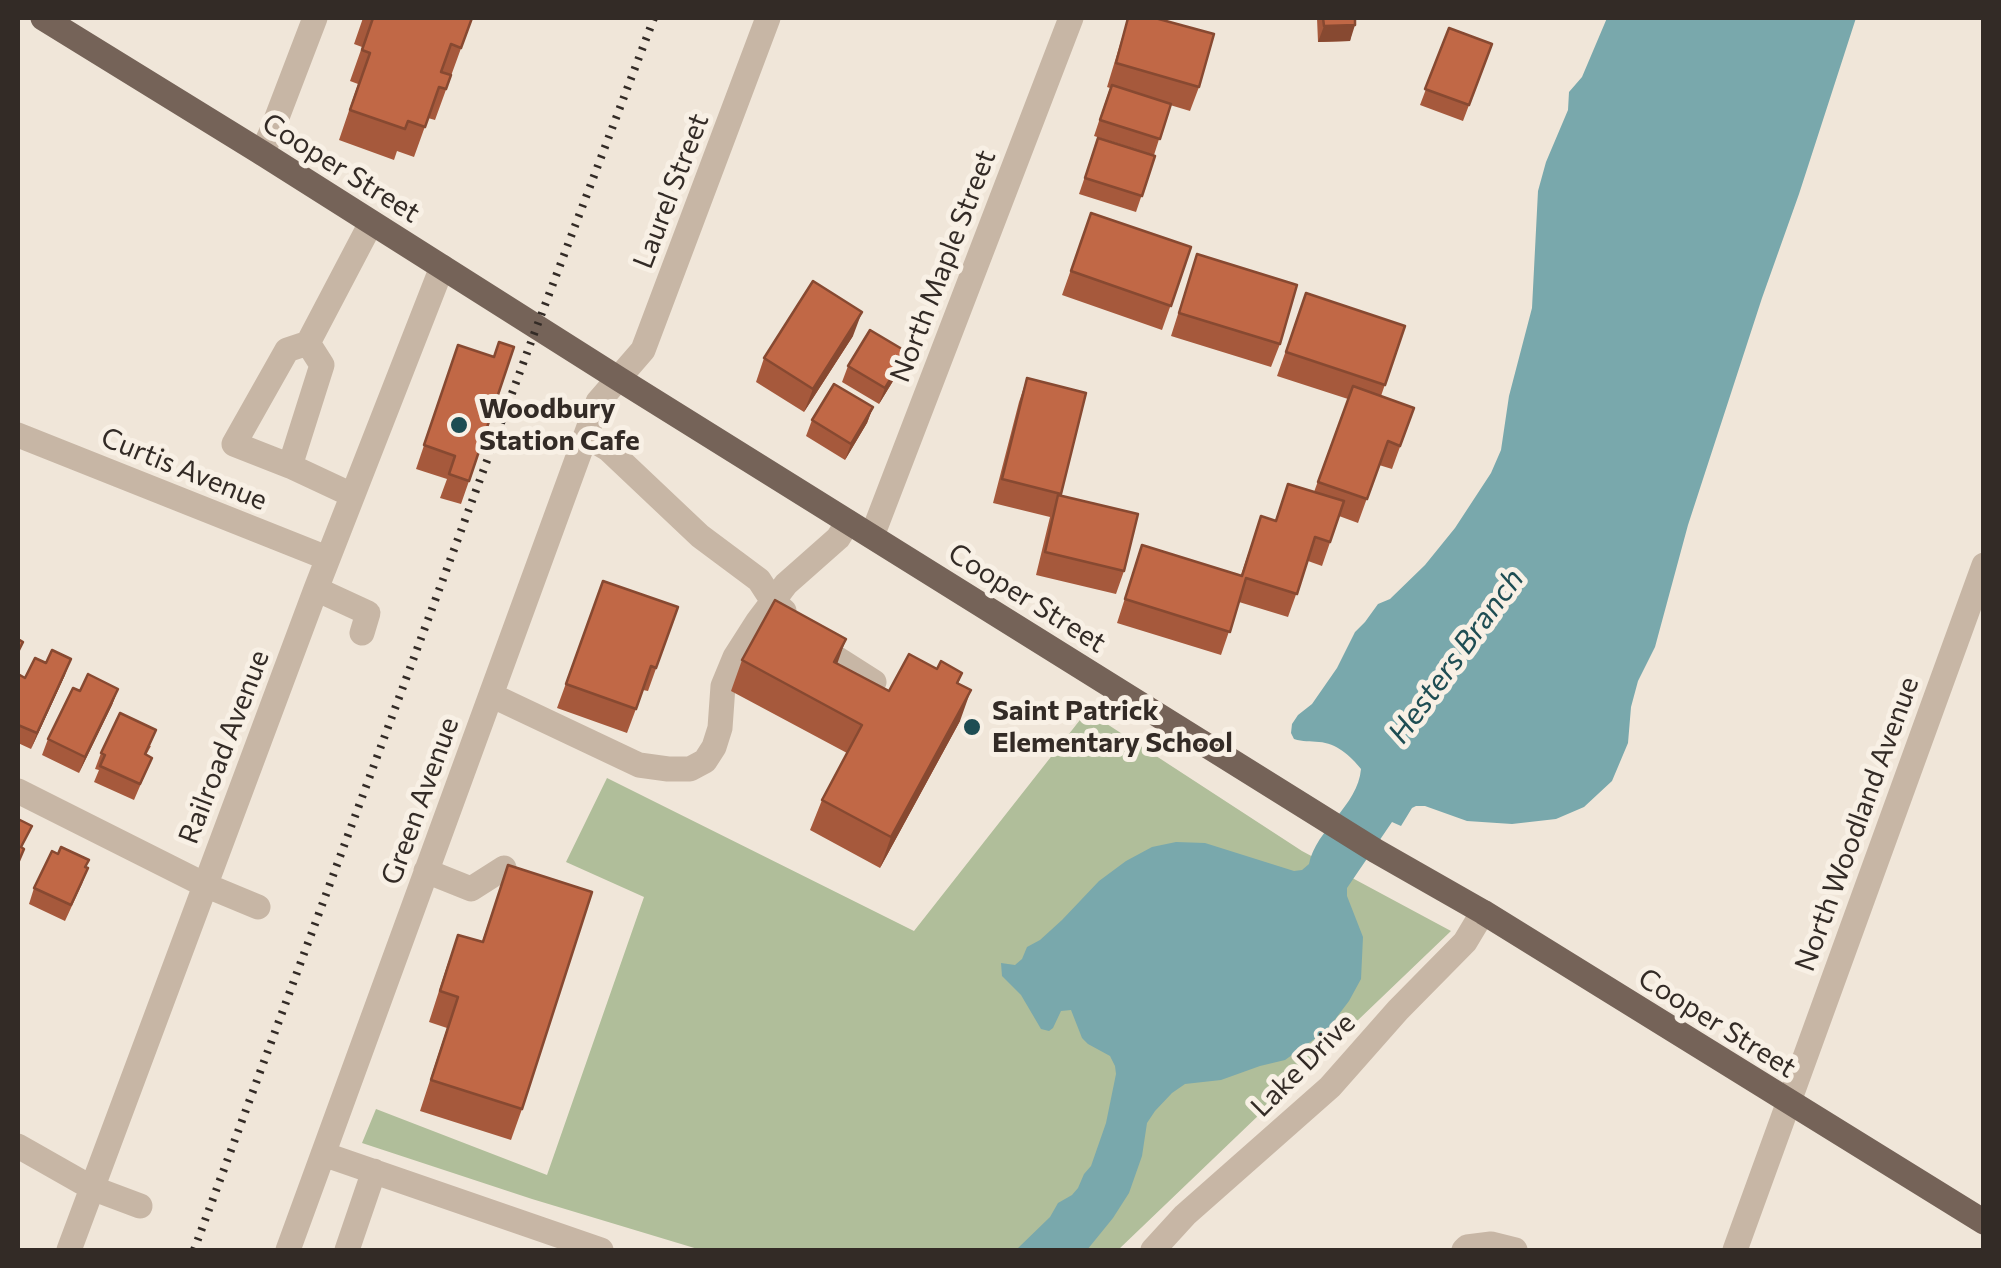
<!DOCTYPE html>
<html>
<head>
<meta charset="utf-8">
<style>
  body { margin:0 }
  #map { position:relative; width:2001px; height:1268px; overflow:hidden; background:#f0e6d9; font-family:Commissioner,sans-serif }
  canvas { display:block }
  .frame { position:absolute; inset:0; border:20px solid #332b26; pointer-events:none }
</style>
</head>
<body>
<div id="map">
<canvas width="2001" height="1268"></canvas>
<div class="frame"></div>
</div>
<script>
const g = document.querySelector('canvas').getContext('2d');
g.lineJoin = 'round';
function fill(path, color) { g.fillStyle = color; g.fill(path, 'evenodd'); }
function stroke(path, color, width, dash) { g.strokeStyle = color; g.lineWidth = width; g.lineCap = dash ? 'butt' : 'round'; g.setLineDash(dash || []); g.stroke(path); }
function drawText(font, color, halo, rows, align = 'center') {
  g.font = font + ' Commissioner,sans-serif'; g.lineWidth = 10; g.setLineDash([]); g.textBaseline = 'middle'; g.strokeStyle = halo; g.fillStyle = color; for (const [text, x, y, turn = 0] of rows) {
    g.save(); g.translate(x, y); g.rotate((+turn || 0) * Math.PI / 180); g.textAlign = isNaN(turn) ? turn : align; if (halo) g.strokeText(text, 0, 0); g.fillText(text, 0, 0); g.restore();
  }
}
fill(new Path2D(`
  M1087,711L1302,851L1451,931L1118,1250H701L532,1199L362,1143L376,1109L547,1175L644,897L566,862L607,778L914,931Z`), '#b0be9a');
fill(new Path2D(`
  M1607,18H1856L1799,194L1762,298L1688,525L1655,647L1638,681L1631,707L1628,743L1612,781L1584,807L1556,819L1512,824L1467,821L1425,806H1416L1412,808L1401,826L1392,822L1347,888V896L1363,937L1361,979L1349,1001L1327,1030L1285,1060L1260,1066L1221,1080L1185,1084L1172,1093L1155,1111L1147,1123L1142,1156L1129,1193L1113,1218L1087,1250H1016L1050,1217L1058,1203L1072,1195L1078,1188L1084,1174L1091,1166L1106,1123L1116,1074L1115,1066L1110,1056L1088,1044L1082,1038L1071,1010L1061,1011L1053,1028L1049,1031L1041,1029L1021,995L1002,976L1001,963L1015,965L1022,959L1027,947L1040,940L1062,920L1099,881L1126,861L1152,847L1176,842L1205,843L1294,871L1302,870L1309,864C1316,829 1358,806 1361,769C1351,756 1336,743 1319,742C1310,741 1303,742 1294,739L1291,733L1292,724L1298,715L1312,704L1337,668L1355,632L1365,622L1378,604L1390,599L1425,565L1455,528L1491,473L1501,450L1509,396L1532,308L1538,191L1546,162L1568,110L1569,92L1582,77Z`), '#79a8ac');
stroke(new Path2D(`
  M262,153L271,133L315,18
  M18,435L327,558
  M586,436L608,449L700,536L759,580L772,600L784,611
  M290,466L234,444L287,350L308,343
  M352,495L290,466L322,365L308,343L371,223
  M872,536L1071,18
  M316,589L368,613L362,633
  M813,638L830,654L874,682
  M491,695L639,765L668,769H690L705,761L714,747L720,728L723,686L735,657L758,621L786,584L838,538L848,522
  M18,791L205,885L258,907
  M426,871L471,889L504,868
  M18,1146L92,1188L140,1206
  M323,1154L601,1250
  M69,1250L316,589L442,267
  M288,1250L598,402L643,350L768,18
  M347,1250L374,1171
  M1153,1250L1185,1215L1330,1087L1398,1010L1465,942L1483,912
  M1464,1250L1467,1247L1491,1244L1515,1250
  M1735,1250L1984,565`), '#c7b6a5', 25);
stroke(new Path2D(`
  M43,18L262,153L619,379L1376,851L1483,912L1984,1222`), '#756358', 25);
stroke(new Path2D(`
  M194,1250L537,326L654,18`), '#332b26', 8, [2.5, 8]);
fill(new Path2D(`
  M363,18H472L435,120L428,118L414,157L397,151L394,160L339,140L358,84L350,81L362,47L354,44Z
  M1128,18L1199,87L1190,111L1170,105L1154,155L1094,136L1110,88L1107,87Z
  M1317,18H1355L1350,41L1318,42Z
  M1449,28L1492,44L1463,121L1420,105Z
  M1098,138L1155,156L1136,212L1079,194Z
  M1091,213L1191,247L1162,330L1062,295Z
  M1197,254L1280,344L1271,367L1171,336Z
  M1306,293L1405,326L1381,396L1414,408L1392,469L1379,465L1358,523L1339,516L1322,566L1308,561L1288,617L1239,602L1221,655L1117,623L1142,545L1241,575L1261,516L1275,521L1288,484L1314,492L1348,399L1277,376Z
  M853,336L804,412L756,382L764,358Z
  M458,345L469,481L461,504L440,498L447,479L416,469Z
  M848,366L901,368L879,404L842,382Z
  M1027,378L1060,495L1124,571L1116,594L1036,575L1050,517L993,503L1019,402Z
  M873,407L867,423L845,460L806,436L812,420Z
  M603,581L678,607L648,691L643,690L627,733L557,708Z
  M742,660L837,664L889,691L937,669L962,673L958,684L960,721L880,868L810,830L822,800L847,753L731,691Z
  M18,674L25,678L65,675L31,749L18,743Z
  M118,689L112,705L79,773L42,755L48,739L80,691Z
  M151,746L146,755L152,758L134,800L94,782L99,770L95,769L101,753Z
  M508,865L522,1109L511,1140L420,1111L447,1028L429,1022L447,966L458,935L482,942Z
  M86,868H88L82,884L65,921L29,904L34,888Z`), '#a6593c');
fill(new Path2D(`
  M1355,25L1350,41L1318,42L1324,26Z
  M862,312L853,336L804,412L813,389Z
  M907,352L901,368L879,404L885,388Z
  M873,407L867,423L845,460L851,444Z
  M846,639L835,670L834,662Z
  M71,659L65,675L31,749L37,733Z
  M118,689L112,705L79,773L85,757Z
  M971,690L960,721L880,868L891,837Z`), '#874931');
const building = new Path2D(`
  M373,18H472L461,48L451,44L441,72L451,75L446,89L439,87L425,127L408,121L405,129L350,110L370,53L362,50Z
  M1128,18H1155L1214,34L1199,87L1116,63Z
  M1323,18H1355V25L1324,26Z
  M1449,28L1492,44L1469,105L1425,89Z
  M1112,85L1171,104L1160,139L1100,120Z
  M1098,138L1155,156L1142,196L1085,178Z
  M1091,213L1191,247L1171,306L1071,271Z
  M1197,254L1297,285L1280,344L1179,313Z
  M813,281L862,312L813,389L764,358Z
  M1306,293L1405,326L1385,385L1286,352Z
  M870,330L907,352L885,388L848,366Z
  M499,342L514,347L469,481L449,474L455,456L424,445L458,345L494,357Z
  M1027,378L1086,393L1061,494L1002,479Z
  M834,384L873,407L851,444L812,420Z
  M1353,386L1414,408L1400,446L1388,441L1367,499L1318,482Z
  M1288,484L1344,501L1330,542L1315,537L1297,594L1246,578L1230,632L1125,599L1142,545L1242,576L1261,516L1276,521Z
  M1058,495L1138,514L1124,571L1045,552Z
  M603,581L678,607L656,668L651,666L636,709L566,684Z
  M775,600L846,639L834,662L889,691L909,654L937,669L941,661L962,673L957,683L971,690L891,837L822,800L862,725L742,660Z
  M18,639L23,642L18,652Z
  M52,650L71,659L37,733L18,725V674L25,678L35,658L46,663Z
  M88,674L118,689L85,757L48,739L73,688L80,691Z
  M120,713L156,730L145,754L152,758L140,784L100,766L105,755L101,753Z
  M18,819L32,826L21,847L24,849L18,863Z
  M61,847L89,860L85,867L88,868L71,905L34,888L52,851L58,854Z
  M508,865L592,892L522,1109L431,1080L458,997L440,991L458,935L483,942Z`);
fill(building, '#c16846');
stroke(building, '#874931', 2.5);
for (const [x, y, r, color] of [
  [459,425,10,"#1e4d53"],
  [972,727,10,"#1e4d53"]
]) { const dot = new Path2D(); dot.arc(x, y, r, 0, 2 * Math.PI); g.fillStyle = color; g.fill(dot); stroke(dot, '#f8f0e5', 4); }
drawText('28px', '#332b26', '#f8f0e5', [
  ["Cooper Street",341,168,32],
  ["Laurel Street",671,191,-69],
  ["North Maple Street",943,266,-69],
  ["Curtis Avenue",184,469,22],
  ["Cooper Street",1027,598,32],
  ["Railroad Avenue",224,747,-69],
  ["Green Avenue",420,801,-70],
  ["North Woodland Avenue",1857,824,-70],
  ["Cooper Street",1717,1023,32],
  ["Lake Drive",1303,1065,-45]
]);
drawText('bold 28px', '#332b26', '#f8f0e5', [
  ["Woodbury",479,409],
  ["Station Cafe",479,441],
  ["Saint Patrick",992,711],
  ["Elementary School",992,743]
], 'left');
drawText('italic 30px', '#1e4d53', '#f8f0e5', [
  ["Hesters Branch",1456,656,-54]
]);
</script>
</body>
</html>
